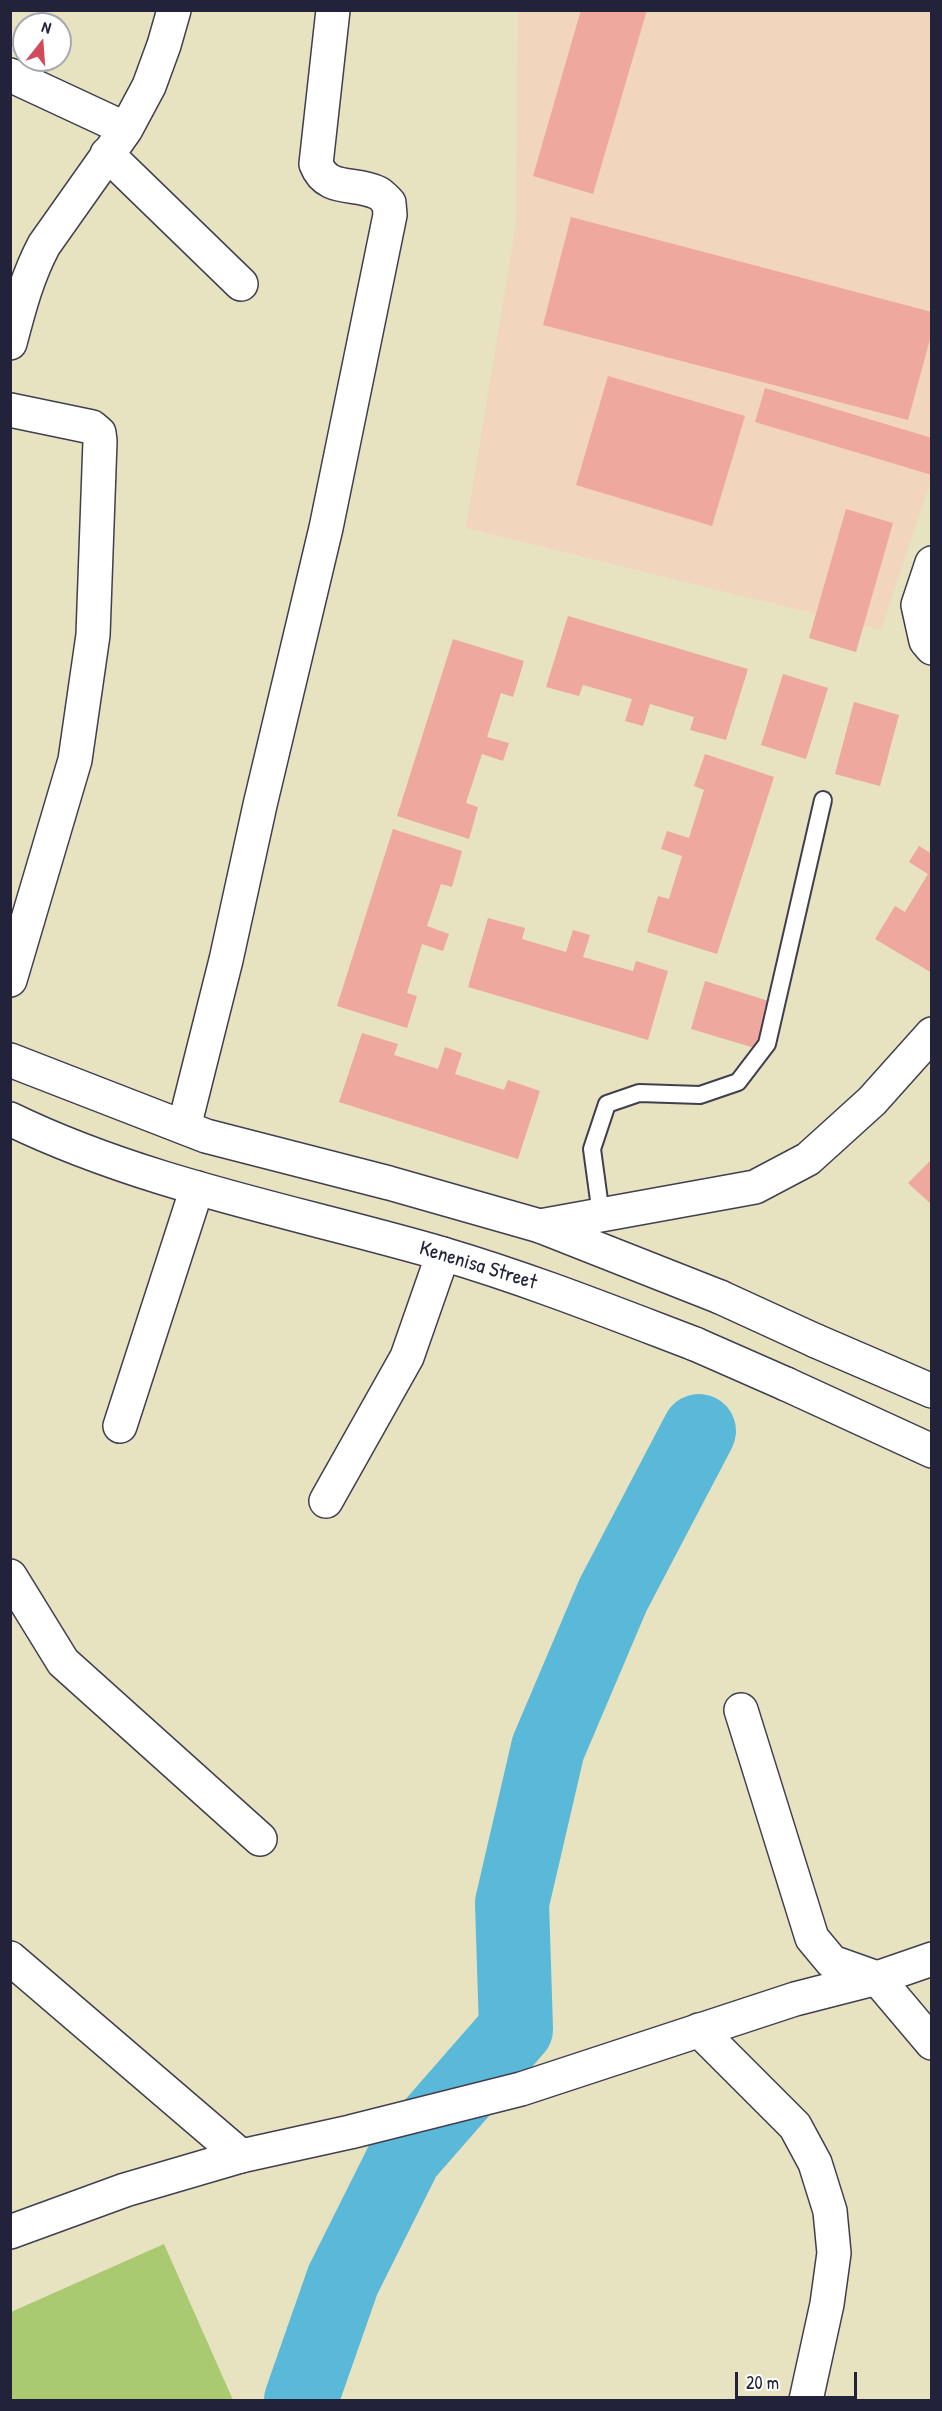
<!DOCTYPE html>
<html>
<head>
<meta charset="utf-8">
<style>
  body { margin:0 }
  #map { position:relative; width:942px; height:2411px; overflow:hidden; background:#e7e2c0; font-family:"Patrick Hand",sans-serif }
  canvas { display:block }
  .frame { position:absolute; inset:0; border:12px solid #22223b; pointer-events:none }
  .north { position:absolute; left:12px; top:12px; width:60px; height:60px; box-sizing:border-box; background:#fff; border:2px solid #a7a7b1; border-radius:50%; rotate:17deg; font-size:16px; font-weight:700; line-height:24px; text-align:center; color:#22223b }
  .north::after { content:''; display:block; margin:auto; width:21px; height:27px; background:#d1495b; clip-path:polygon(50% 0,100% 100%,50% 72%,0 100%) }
  .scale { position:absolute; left:735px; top:2372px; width:122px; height:27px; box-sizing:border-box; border:3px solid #22223b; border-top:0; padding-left:8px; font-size:18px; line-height:21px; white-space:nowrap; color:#22223b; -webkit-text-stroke:4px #fff; paint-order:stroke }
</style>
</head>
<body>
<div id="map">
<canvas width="942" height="2411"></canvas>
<div class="frame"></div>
<div class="north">N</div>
<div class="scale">20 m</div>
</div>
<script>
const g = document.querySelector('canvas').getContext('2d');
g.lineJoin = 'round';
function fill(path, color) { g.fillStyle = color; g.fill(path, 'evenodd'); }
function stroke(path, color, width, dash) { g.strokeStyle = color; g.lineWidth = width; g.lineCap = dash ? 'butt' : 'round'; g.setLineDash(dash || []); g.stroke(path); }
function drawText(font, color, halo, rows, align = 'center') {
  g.font = font + ' "Patrick Hand",sans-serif'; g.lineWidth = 6; g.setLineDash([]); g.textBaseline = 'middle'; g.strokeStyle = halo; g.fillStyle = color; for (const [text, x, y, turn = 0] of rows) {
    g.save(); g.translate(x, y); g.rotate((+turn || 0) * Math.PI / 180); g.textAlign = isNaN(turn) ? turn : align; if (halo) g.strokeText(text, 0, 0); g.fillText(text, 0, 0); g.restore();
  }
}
fill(new Path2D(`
  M518,11H931V480L881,630L466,528L516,224Z`), '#f1d5bd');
fill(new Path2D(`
  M164,2244L233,2400H11V2312Z`), '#aaca72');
stroke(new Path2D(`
  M301,2400L343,2280L405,2156L516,2029L512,1903L548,1748L613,1595L699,1431`), '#5ab8d8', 74);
fill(new Path2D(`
  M581,10H647L593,194L533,176Z
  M571,217L932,312V332L908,420L543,325Z
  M608,376L745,416L712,526L576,485Z
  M765,388L932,438V475L755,422Z
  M846,509L893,523L856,652L809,638Z
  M568,616L748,669L726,740L690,730L694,717L650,704L643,726L625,721L632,699L583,685L579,696L546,687Z
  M453,639L524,661L513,697L501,693L487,737L509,743L503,761L482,754L466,803L478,807L469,839L397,816Z
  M783,674L828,688L806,759L761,745Z
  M854,702L899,715L880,786L835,774Z
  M705,754L774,777L717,954L647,932L658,896L669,899L682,856L661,849L667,831L689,838L704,790L694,786Z
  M393,829L462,851L452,887L441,884L427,926L449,934L443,951L422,944L407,993L417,996L407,1028L337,1006Z
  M919,846L932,854V973L875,939L895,906L905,912L928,874L909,862Z
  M488,918L525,928L522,939L566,952L573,930L590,935L583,957L633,971L636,961L668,971L648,1040L468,987Z
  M705,981L772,1002L758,1049L691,1029Z
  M362,1033L398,1044L394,1055L438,1069L445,1047L462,1053L455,1074L504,1090L508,1080L540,1091L518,1159L339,1102Z
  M932,1159V1205L908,1183Z`), '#eea89d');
const service = new Path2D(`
  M601,1215L592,1149L607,1104L639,1093L700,1095L738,1082L767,1044L823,800`);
const minor = new Path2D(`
  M10,75L126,129
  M107,154L241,284
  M10,343C19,309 27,277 44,245L126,129L149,86L164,45L174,10
  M10,410L92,427L99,433L100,441L93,635L75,760L10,980
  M932,563L918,605L926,641L932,648
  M184,1127L226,960L260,805L326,528L390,215L389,203C386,200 382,195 378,193C355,181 327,193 316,164L333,10
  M540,1226L755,1187L808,1159L872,1101L932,1034
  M120,1426L197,1188
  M326,1501L407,1357L443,1254
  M10,1576L63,1662L260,1839
  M741,1710L812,1938L832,1962L877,1978L932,2043
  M10,1958L241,2156
  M699,2030L795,2126L815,2163L830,2211L834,2253L827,2304L806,2400`);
const tertiary = new Path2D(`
  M10,2232L125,2190L241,2156L350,2132L521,2089L795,1999L877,1978L932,1959`);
const secondary = new Path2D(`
  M10,1060L206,1136L389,1183L540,1226L720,1297
  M10,1119C146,1185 298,1212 443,1254C528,1279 611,1312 695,1344
  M816,1341L932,1391
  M786,1384L932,1451`);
const primary = new Path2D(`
  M720,1297L816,1341
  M695,1344L786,1384`);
stroke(service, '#403f4f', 20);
stroke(minor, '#403f4f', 36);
stroke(tertiary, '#403f4f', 36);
stroke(secondary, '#403f4f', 36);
stroke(primary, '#403f4f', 36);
stroke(service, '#fff', 16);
stroke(minor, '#fff', 33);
stroke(tertiary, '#fff', 33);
stroke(secondary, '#fff', 33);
stroke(primary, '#fff', 33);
drawText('21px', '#22223b', '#fff', [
  ["Kenenisa Street",478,1266,17]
]);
</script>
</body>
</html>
